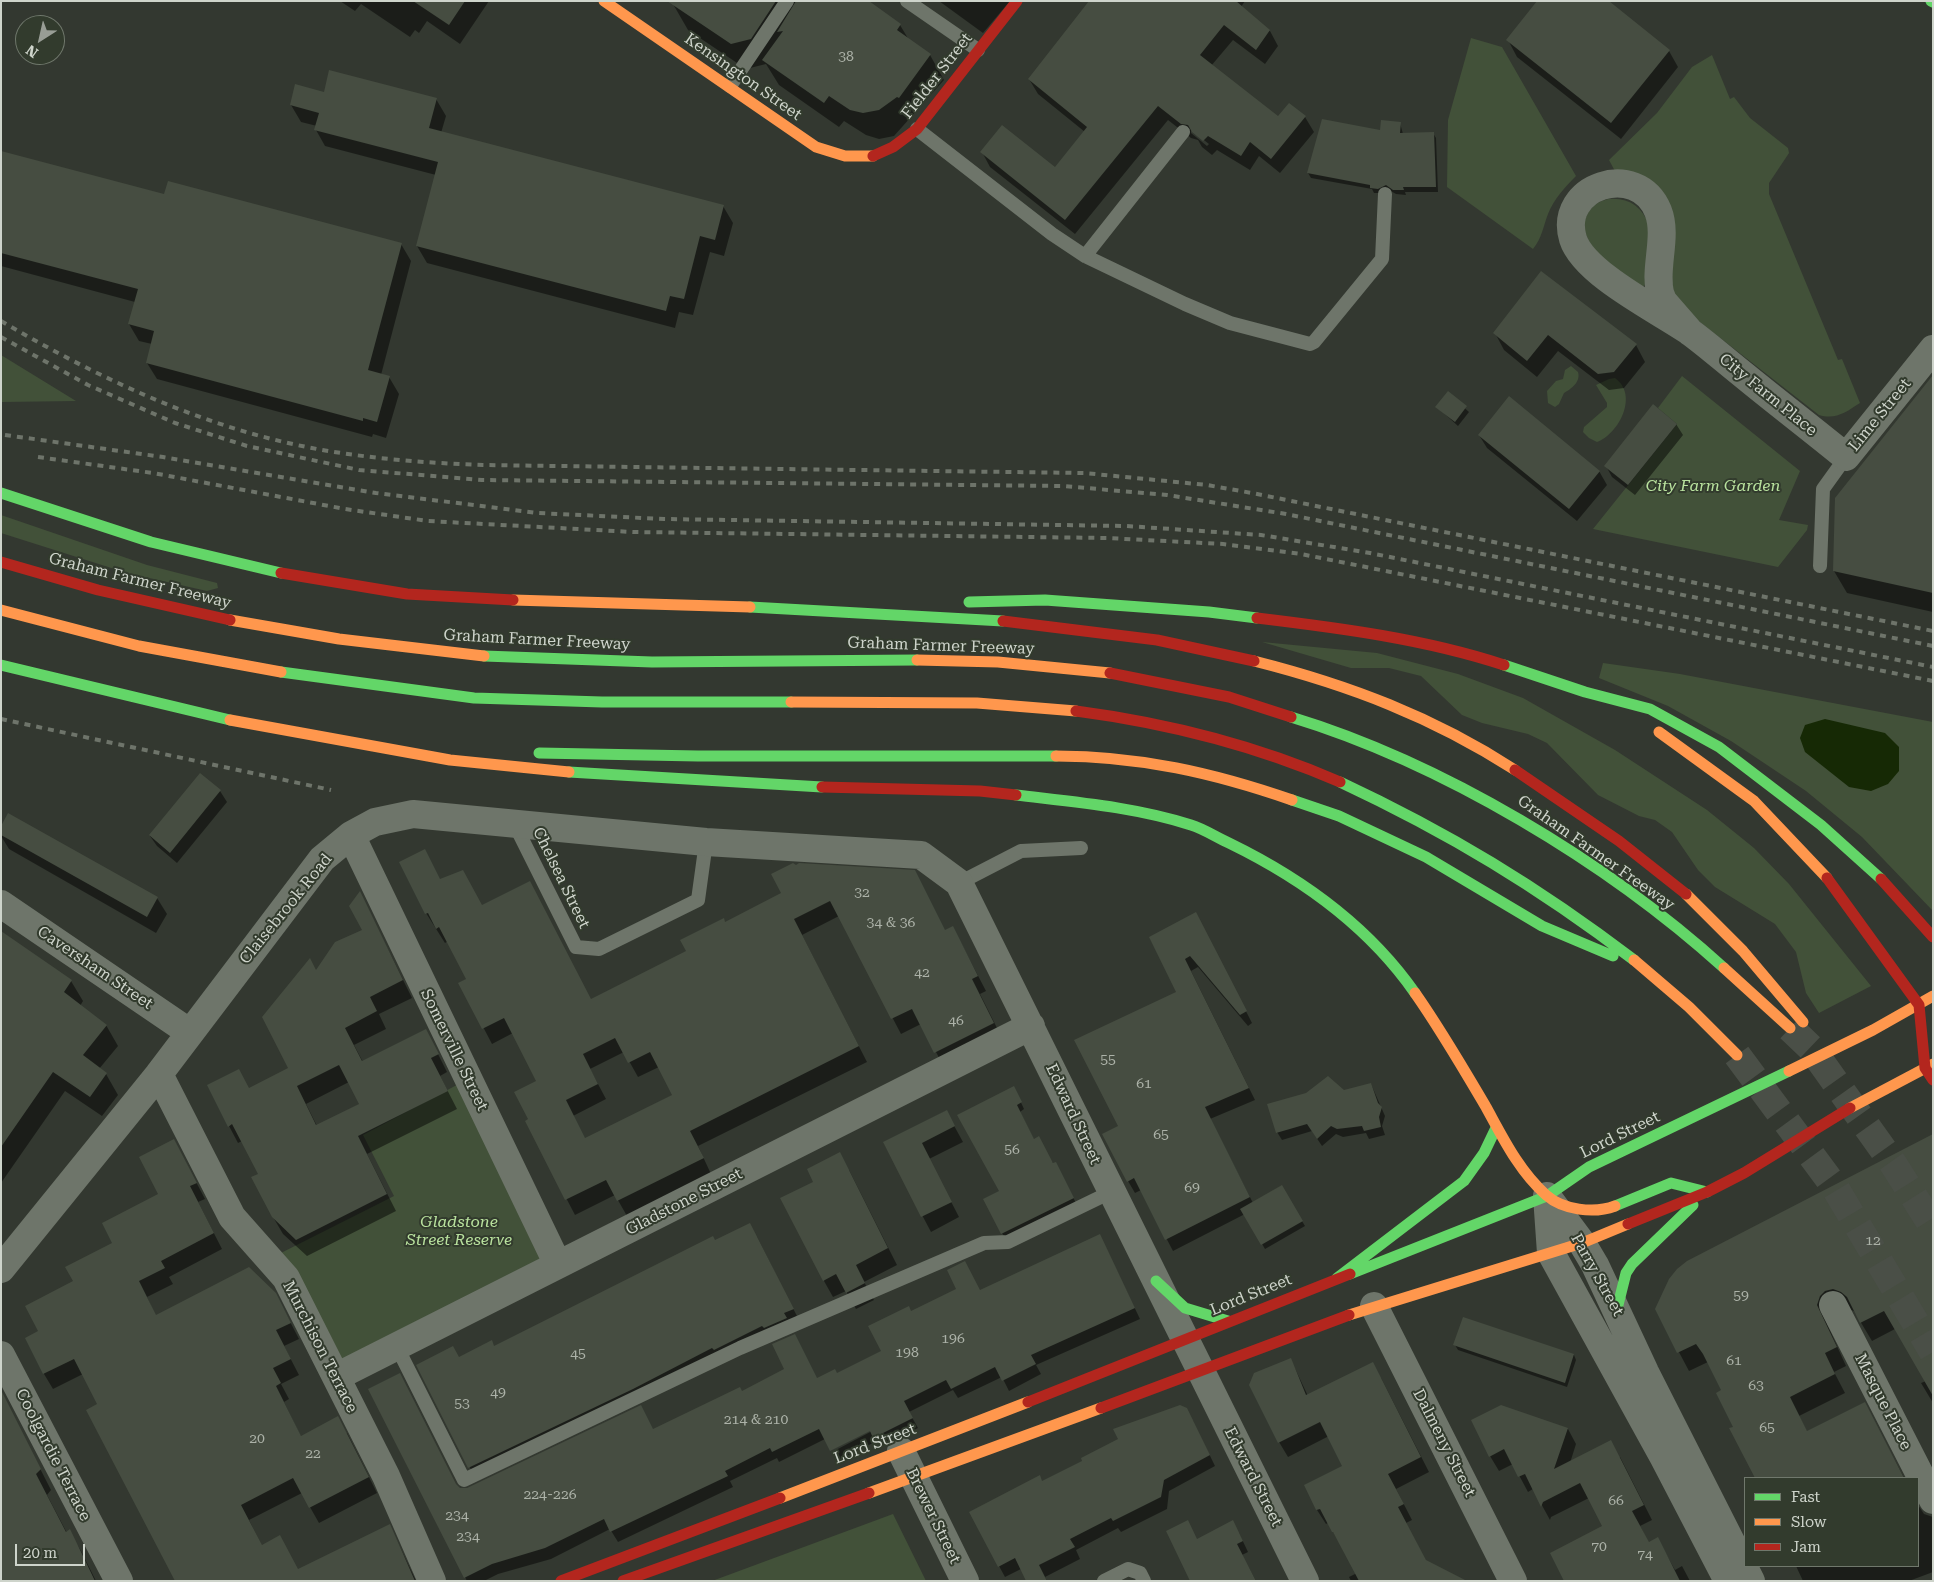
<!DOCTYPE html>
<html>
<head>
<meta charset="utf-8">
<style>
  body { margin:0 }
  #map { position:relative; width:1934px; height:1582px; overflow:hidden; background:#333830; font-family:"Roboto Serif",serif }
  canvas { display:block }
  .frame { position:absolute; inset:0; border:2px solid #ced4cb; pointer-events:none }
  .legend { position:absolute; left:1744px; top:1477px; width:175px; height:90px; box-sizing:border-box; background:#323b2d; border:1px solid #70786c; margin:0; padding:6px 9px; list-style:none; font-size:15px; color:#ced4cb }
  .legend li { display:flex; align-items:center; gap:10px; height:25px }
  .legend b { width:25px; border:1px solid #70786c }
  .north { position:absolute; left:15px; top:15px; width:50px; height:50px; box-sizing:border-box; background:#323b2d; border:1px solid #70786c; border-radius:50%; rotate:215deg; font-size:14px; font-weight:700; line-height:20px; text-align:center; color:#ced4cb }
  .north::after { content:''; display:block; margin:auto; width:18px; height:22px; background:#989d95; clip-path:polygon(50% 0,100% 100%,50% 72%,0 100%) }
  .scale { position:absolute; left:15px; top:1544px; width:70px; height:22px; box-sizing:border-box; border:2px solid #ced4cb; border-top:0; padding-left:6px; font-size:15px; line-height:18px; white-space:nowrap; color:#ced4cb; -webkit-text-stroke:4px #323b2d; paint-order:stroke }
</style>
</head>
<body>
<div id="map">
<canvas width="1934" height="1582"></canvas>
<div class="frame"></div>
<ul class="legend">
<li><b style="height:6px;background:#63d668"></b>Fast</li>
<li><b style="height:6px;background:#ff974d"></b>Slow</li>
<li><b style="height:6px;background:#b3261e"></b>Jam</li>
</ul>
<div class="north">N</div>
<div class="scale">20 m</div>
</div>
<script>
const g = document.querySelector('canvas').getContext('2d');
g.lineJoin = 'round';
function fill(path, color) { g.fillStyle = color; g.fill(path, 'evenodd'); }
function stroke(path, color, width, dash) { g.strokeStyle = color; g.lineWidth = width; g.lineCap = dash ? 'butt' : 'round'; g.setLineDash(dash || []); g.stroke(path); }
function drawText(font, color, halo, rows, align = 'center') {
  g.font = font + ' "Roboto Serif",serif'; g.lineWidth = 4; g.setLineDash([]); g.textBaseline = 'middle'; g.strokeStyle = halo; g.fillStyle = color; for (const [text, x, y, turn = 0] of rows) {
    g.save(); g.translate(x, y); g.rotate((+turn || 0) * Math.PI / 180); g.textAlign = isNaN(turn) ? turn : align; if (halo) g.strokeText(text, 0, 0); g.fillText(text, 0, 0); g.restore();
  }
}
fill(new Path2D(`
  M1471,38L1502,47L1576,176C1565,187 1554,199 1548,214C1543,227 1542,238 1533,249L1447,187L1448,120Z
  M1712,55L1730,99L1734,97L1750,118L1788,148L1789,153L1769,183V194L1838,360L1842,359L1860,403C1846,412 1836,420 1819,415L1687,312L1674,294L1672,283L1674,222L1616,173L1609,160L1657,113L1692,67Z
  M1608,199C1628,197 1642,206 1649,225L1646,283L1644,286H1636C1619,271 1573,242 1587,215C1592,205 1598,202 1608,199Z
  M1,355L76,401L1,402Z
  M1571,366L1578,372C1581,382 1571,389 1564,393L1559,404L1555,407L1548,403L1547,391L1556,381L1563,379L1565,370Z
  M1682,376L1800,471L1779,520L1808,525L1807,530L1778,567L1593,529L1677,424L1658,408Z
  M1615,378C1639,395 1619,434 1597,442L1589,438L1583,432L1584,427L1607,407V403L1596,385L1609,379Z
  M1,515L147,565L217,583L218,588L207,591L127,573L1,533Z
  M1262,642L1377,653L1458,674L1523,698L1615,750L1707,810L1754,848L1789,884L1871,986L1819,1013L1806,993L1796,952L1775,924L1715,887L1698,870L1672,832L1655,820L1639,816L1598,795L1547,743L1528,734L1482,723L1462,715L1421,676L1389,668H1351Z
  M1603,663L1680,674L1933,722V911L1862,837L1806,791L1731,741L1668,706L1599,678Z
  M468,1079L558,1265L336,1377L269,1259L394,1196L363,1135Z
  M893,1514L926,1581H712Z`), '#425139');
fill(new Path2D(`
  M1825,719L1885,733L1899,747V771L1888,784L1871,791L1849,787L1805,752L1800,738L1805,725Z`), '#162905');
fill(new Path2D(`
  M340,1H489L460,44L427,21L419,33L415,30L410,37L361,4L355,11Z
  M676,1H852L900,25L909,40L930,55L944,80L894,136L879,139L866,135L844,121L839,127L779,85L766,64L746,69L688,30L673,4Z
  M939,1H1010L983,33Z
  M1090,1H1245L1241,7L1270,31L1278,46L1265,64L1233,40L1211,66L1278,118L1305,117L1314,132L1280,173L1259,156L1250,170L1217,150L1212,155L1202,147L1198,140L1191,138L1168,120L1075,234L990,167L982,152L1056,169L1085,132L1038,94L1029,79ZM1191,130L1209,144L1207,146L1191,133Z
  M1508,40L1669,51L1678,67L1621,139L1517,57Z
  M325,93L436,99L446,116L441,133L723,206L733,223L724,256L710,252L693,315L679,312L675,328L427,263L417,246L436,175L325,146L316,130L317,126L301,122L291,105Z
  M1400,123L1403,134L1433,133L1436,138L1438,192H1405L1406,195L1396,194L1389,190L1381,193H1374L1372,189L1311,178L1308,173Z
  M1,152L165,196L401,244L411,261L381,375L389,377L399,394L386,438L373,434L372,437L157,379L147,363L152,344L139,341L129,324L135,302L1,266Z
  M1541,273L1636,345L1645,362L1624,388L1609,390L1558,351L1537,377L1504,350L1495,333Z
  M1933,377V612L1847,593L1834,571Z
  M1448,393L1469,412L1458,426L1437,407Z
  M1676,424L1683,435L1635,495L1612,477L1606,466Z
  M1479,435L1599,471L1607,485L1577,521L1487,448Z
  M200,775L220,791L227,802L177,863L157,846L150,836Z
  M1,828L157,898L167,914L156,933L9,849L1,836Z
  M773,875L945,931L961,943L986,991L980,994L1002,1038L944,1067L921,1024L901,1034L839,916L802,935L867,1062L698,1146L711,1174L627,1216L615,1195L575,1215L526,1121L529,1120L538,1082L513,1033L492,1044L460,983L467,979L448,941L445,943L426,913L440,880L482,907L591,1001L688,951L725,923L783,894ZM624,1052L638,1077L659,1067L673,1095L585,1140L573,1116L606,1099L590,1069Z
  M360,893L412,998L379,1014L386,1029L354,1045L363,1062L435,1048L447,1072L440,1076L457,1109L367,1154L396,1211L307,1256L283,1234L273,1217L259,1174L242,1141L238,1143L229,1126L249,1089L289,1069L316,972L363,930ZM349,1082L360,1104L317,1126L306,1104Z
  M1202,925L1252,1023L1248,1026L1198,967L1191,971L1255,1100L1210,1119L1253,1203L1281,1186L1305,1226L1265,1249L1245,1214L1173,1251L1141,1190L1135,1193L1128,1181L1120,1127L1177,992L1150,938Z
  M1,933L71,981L83,1001L80,1006L106,1025L118,1046L99,1069L106,1074L118,1095L102,1116L65,1091L1,1183Z
  M1371,1084L1385,1116L1382,1126L1385,1135L1369,1139L1366,1133L1343,1137L1336,1134L1322,1146L1312,1131L1282,1140L1277,1132L1306,1094L1344,1092Z
  M1017,1094L1024,1109L1020,1112L1034,1140L1059,1170L1077,1205L1006,1239L1002,1233L1000,1191Z
  M946,1111L963,1142L929,1159L959,1217L931,1232L884,1143Z
  M174,1140L205,1199L198,1202L222,1249L169,1277L173,1284L147,1297L156,1317L284,1310L299,1339L284,1346L299,1375L281,1384L289,1399L284,1402L301,1437L347,1433L377,1493L319,1523L302,1493L249,1520L262,1546L298,1570L390,1526L416,1581H176L99,1404L83,1374L53,1389L44,1374L27,1339L40,1332L75,1282L160,1195Z
  M1933,1144V1403L1921,1383L1926,1381L1895,1329L1872,1341L1854,1311L1845,1308L1830,1316L1827,1324L1846,1366L1834,1372L1845,1393L1799,1416L1807,1432L1865,1404L1904,1478H1756L1731,1429L1735,1427L1723,1391L1708,1362L1689,1371L1656,1309Z
  M849,1170L897,1265L864,1282L874,1300L856,1309L846,1291L833,1297L824,1281Z
  M757,1237L800,1322L771,1339L477,1481L417,1365L459,1358L494,1347L714,1242Z
  M1105,1246L1140,1319L1036,1365L1041,1374L1009,1391L1002,1377L958,1398L953,1390L909,1412L918,1428L880,1447L877,1441L837,1461L832,1452L876,1429L825,1439L779,1462L777,1458L730,1481L733,1487L618,1542L610,1529L551,1559L498,1574L484,1581H467L370,1390L459,1489H468L653,1431L742,1392L837,1375L883,1352L911,1313L980,1291Z
  M1455,1345L1574,1355L1576,1360L1567,1387L1458,1350Z
  M1291,1360L1308,1396L1381,1378L1429,1472L1396,1489L1412,1520L1406,1523L1426,1561L1445,1581H1351L1349,1577L1357,1573L1328,1523L1326,1524L1317,1510L1344,1466L1329,1436L1288,1457L1279,1442Z
  M1,1392L51,1490L47,1495L67,1533L69,1531L81,1551L96,1581H1Z
  M1501,1407L1568,1429L1576,1444L1570,1463L1620,1457L1652,1520L1640,1526L1649,1543L1666,1554L1675,1570L1682,1566L1690,1581H1566L1604,1526L1589,1498L1551,1517L1550,1520L1533,1489L1528,1492L1513,1464L1499,1471L1490,1456Z
  M1193,1421L1215,1466L1169,1491L1167,1509L1121,1532L1118,1528L1076,1550L1080,1559L1045,1577L1047,1581H1027L1021,1569L1005,1577L999,1566L1042,1482Z
  M1918,1505L1924,1514L1933,1517V1572L1909,1581H1803L1796,1566H1918Z
  M1239,1533L1248,1552L1242,1555L1256,1581H1192L1197,1540Z`), '#0007');
fill(new Path2D(`
  M413,1H465L449,25Z
  M667,1H776L751,39L731,44Z
  M796,1H869L901,24L897,30L931,54L899,98L897,97L879,110L863,113L850,110L829,96L824,103L762,60L783,31L777,32Z
  M1089,1H1236L1270,30L1256,50L1224,25L1200,55L1278,116L1289,103L1306,116L1271,159L1250,142L1241,156L1208,136L1203,141L1192,132L1188,125L1181,124L1158,106L1065,220L980,152L1002,125L1055,167L1087,127L1028,79Z
  M1537,1H1609L1670,50L1611,123L1506,40Z
  M329,70L437,98L429,128L724,205L715,240L700,236L684,299L670,296L666,311L416,246L438,162L314,130L319,113L290,105L295,84L324,92Z
  M1322,119L1380,130L1381,120L1401,122L1400,133L1434,132L1436,187H1403L1404,190H1393L1386,185L1378,189L1370,188V185L1307,173Z
  M1,151L164,194L168,181L402,243L368,370L390,376L377,422L363,418V421L146,363L154,331L128,324L138,289L1,253Z
  M1541,271L1637,344L1614,372L1598,374L1548,335L1527,361L1493,333Z
  M1933,375V593L1833,571L1835,498Z
  M1448,391L1467,406L1455,422L1435,407Z
  M1509,396L1600,471L1569,509L1478,435Z
  M1653,404L1677,424L1628,485L1604,466Z
  M200,773L221,790L170,853L149,835Z
  M8,813L158,897L147,917L1,835V826Z
  M425,849L440,879L463,870L482,905L530,881L591,999L686,951L680,940L724,918L725,922L781,893L771,874L793,863L796,865L799,863L915,870L945,930L953,926L978,976L972,979L994,1023L934,1053L912,1009L891,1019L830,901L794,919L859,1046L690,1131L704,1158L617,1201L606,1180L565,1200L525,1121L528,1119L514,1092L536,1081L504,1018L482,1029L458,983L466,979L439,927L436,929L428,913L425,914L399,862ZM615,1038L628,1063L650,1052L672,1095L585,1138L566,1100L598,1084L583,1054Z
  M360,891L403,980L370,997L377,1011L345,1028L362,1061L426,1029L439,1054L431,1058L448,1091L358,1136L387,1194L296,1240L272,1217L251,1177L258,1174L232,1124L228,1127L207,1085L239,1069L249,1088L288,1068L262,1017L310,958L316,970L335,942L362,930L349,906ZM339,1065L359,1104L316,1125L297,1086Z
  M1196,912L1247,1011L1240,1015L1190,956L1185,959L1249,1088L1205,1107L1250,1197L1165,1240L1134,1178L1127,1182L1102,1134L1118,1126L1074,1040L1176,992L1149,937Z
  M1,931L72,980L64,992L107,1025L83,1055L107,1073L90,1097L53,1072L1,1147Z
  M1328,1076L1344,1090L1371,1083L1378,1103L1382,1107L1379,1117L1381,1127L1364,1131L1362,1126L1337,1129L1331,1126L1317,1139L1307,1124L1276,1133L1267,1104L1306,1093Z
  M1014,1086L1022,1102L1017,1105L1034,1139L1039,1136L1053,1163L1056,1162L1074,1198L1001,1234L983,1199L999,1191L957,1115Z
  M947,1110L955,1126L922,1143L952,1202L921,1217L883,1142Z
  M1933,1134V1396L1884,1311L1860,1323L1847,1297L1841,1292L1833,1289L1825,1291L1820,1296L1817,1305L1837,1347L1825,1353L1835,1374L1790,1397L1807,1431L1865,1402L1904,1478H1755L1729,1428L1733,1427L1716,1393L1721,1390L1703,1354L1696,1344L1677,1353L1655,1309L1669,1279L1677,1269L1687,1261Z
  M174,1139L197,1183L190,1186L214,1233L161,1261L165,1268L139,1281L156,1315L249,1267L276,1293L291,1323L276,1330L291,1359L273,1368L281,1383L276,1386L301,1436L338,1416L369,1477L309,1508L293,1478L241,1505L262,1545L280,1535L298,1569L390,1524L415,1581H175L86,1410L97,1404L74,1359L43,1374L25,1338L38,1331L25,1306L73,1281L65,1267L112,1243L102,1223L158,1194L139,1157Z
  M840,1152L888,1248L856,1265L865,1283L846,1293L836,1274L823,1281L780,1198L813,1182L807,1169Z
  M1282,1185L1303,1221L1261,1245L1240,1209Z
  M750,1223L794,1309L784,1313L787,1318L764,1328L762,1326L714,1350L712,1348L633,1389L468,1468L416,1365L453,1346L459,1357L492,1340L494,1346L713,1236L715,1240Z
  M1100,1234L1135,1308L1031,1355L1036,1364L1002,1381L995,1367L951,1389L946,1380L904,1401L913,1418L873,1438L870,1431L830,1451L819,1429L772,1452L770,1448L725,1471L728,1476L610,1532L604,1519L545,1548L492,1564L464,1578L368,1389L400,1373L456,1484L460,1488H467L641,1405L653,1429L740,1387L742,1391L784,1369L772,1344L795,1334L817,1378L835,1369L837,1373L881,1351L868,1326L909,1306L911,1311L956,1289L947,1270L965,1261L980,1290Z
  M1463,1317L1574,1354L1565,1383L1453,1345Z
  M1291,1358L1306,1395L1373,1362L1421,1457L1388,1474L1404,1504L1398,1507L1426,1560L1467,1581H1359L1333,1532H1332L1320,1509L1316,1510L1304,1485L1342,1466L1320,1422L1278,1443L1249,1385L1254,1373Z
  M1,1390L41,1469L36,1474L66,1532L70,1529L95,1581H1Z
  M1180,1405L1187,1408L1210,1455L1164,1480L1161,1497L1113,1521L1111,1518L1070,1539L1075,1547L1039,1565L1047,1581H1026L1015,1558L998,1567L969,1512L1040,1475L1042,1481L1082,1461L1081,1458L1118,1439L1113,1429Z
  M1501,1405L1568,1428L1554,1469L1611,1440L1644,1505L1632,1511L1649,1542L1658,1537L1680,1581H1564L1550,1553L1602,1526L1580,1483L1543,1502L1541,1507L1525,1474L1518,1477L1504,1449L1489,1457L1471,1420Z
  M1188,1520L1197,1539L1233,1520L1243,1541L1237,1544L1256,1581H1190L1166,1531Z`), '#464d41');
stroke(new Path2D(`
  M1790,1028L1811,1048L1892,1162L1933,1227
  M1737,1055L1834,1186L1933,1352`), '#4a4f47', 28, [28, 14]);
stroke(new Path2D(`
  M907,1L978,50
  M730,86L787,1
  M917,129L1052,234L1085,256L1185,304L1230,323L1310,344L1314,342L1382,259L1385,194
  M1085,256L1183,132
  M1820,566L1823,489L1846,457
  M515,825L576,947L599,949L698,900L706,842
  M959,883L1021,851L1081,848
  M397,1347L464,1480L740,1348L984,1243L1008,1242L1111,1192
  M1104,1581L1128,1569L1140,1573L1144,1581`), '#6e756a', 14);
stroke(new Path2D(`
  M1690,332L1663,301L1660,293C1654,267 1668,236 1658,211C1637,160 1557,186 1573,239C1584,274 1660,311 1690,332C1709,346 1727,362 1746,377C1779,404 1813,430 1846,457L1933,349
  M351,835L558,1265
  M1,904L189,1032
  M159,1074L232,1217L286,1278L386,1476L432,1581
  M1547,1196L1582,1243L1595,1265L1645,1372L1751,1581
  M1547,1196L1551,1253L1664,1458L1728,1581
  M1,1269L159,1074L322,859L351,835L375,822L413,814L706,842L921,855L959,883L1305,1581
  M1833,1305L1933,1500
  M1374,1306L1513,1581
  M1,1355L119,1581
  M336,1377L1031,1026
  M901,1451L965,1581`), '#6e756a', 28);
stroke(new Path2D(`
  M1931,1L1933,2
  M1,493L151,542L281,573
  M969,602L1045,600L1209,612L1257,618
  M750,607L1003,621
  M484,656L652,662L917,660
  M1,665L230,720
  M1504,665L1585,692L1650,709L1719,747L1821,825L1881,879
  M281,672L474,698L602,702H791
  M1291,717C1442,763 1607,862 1724,968
  M539,753L698,756H1056
  M569,772L822,787
  M1340,782C1449,833 1538,887 1634,960
  M1016,795C1074,802 1135,807 1191,825C1204,829 1216,837 1229,843C1301,878 1369,927 1415,993
  M1292,800L1339,816L1426,857L1542,926L1613,956
  M1615,1206L1671,1183L1707,1192
  M1350,1274L1547,1196L1589,1167L1789,1071
  M1337,1278L1464,1181L1484,1153L1496,1128
  M1156,1281L1185,1308L1228,1321
  M1617,1309L1626,1273L1632,1264L1693,1205`), '#63d668', 11);
stroke(new Path2D(`
  M604,1L816,147L845,156H873
  M513,600L750,607
  M1,610L139,646L281,672
  M230,620L339,639L484,656
  M917,660L998,662L1110,673
  M1254,661C1349,685 1433,717 1515,770
  M791,702L977,703L1076,711
  M230,720L450,760L569,772
  M1659,732L1754,801L1827,878
  M1056,756C1140,756 1214,773 1292,800
  M1686,894L1743,951L1803,1022
  M1634,960L1689,1007L1737,1055
  M1724,968L1790,1028
  M1415,993C1441,1030 1463,1068 1486,1107C1503,1138 1519,1171 1546,1195C1563,1210 1594,1214 1615,1206
  M1789,1071L1873,1030L1933,996
  M1850,1108L1933,1064
  M1349,1315L1582,1243L1628,1224
  M869,1493L1101,1408
  M780,1498L1028,1402`), '#ff974d', 11);
stroke(new Path2D(`
  M873,156L893,147L917,129L1017,1
  M1,562L98,590L230,620
  M281,573L407,594L513,600
  M1257,618C1340,628 1425,639 1504,665
  M1003,621L1157,640L1254,661
  M1110,673L1229,697L1291,717
  M1076,711C1167,723 1255,745 1340,782
  M1515,770L1619,841L1686,894
  M822,787L980,791L1016,795
  M1827,878L1919,1005
  M1881,879L1933,937
  M1919,1005L1925,1068L1933,1080
  M1628,1224L1707,1192L1744,1173L1850,1108
  M1028,1402L1350,1274
  M1101,1408L1349,1315
  M561,1581L780,1498
  M623,1581L869,1493`), '#b3261e', 11);
stroke(new Path2D(`
  M1,321C100,379 204,428 317,449C372,459 428,463 483,465L1084,473L1207,485L1252,493L1933,631
  M1,337L88,385L175,423L247,446L359,470L482,480L1063,486L1167,495L1286,514L1933,646
  M5,435L163,457L376,493L538,513L664,519L1126,526L1261,535L1370,553L1933,667
  M38,457L153,473L345,509L428,521L633,532L1107,538L1223,544L1301,554L1933,681
  M1,719L331,790`), '#6e746a', 4, [6, 6]);
drawText('14px', '#acb2a8', null, [
  ["38",846,57],
  ["32",862,893],
  ["34 & 36",891,923],
  ["42",922,973],
  ["46",956,1021],
  ["55",1108,1060],
  ["61",1144,1084],
  ["65",1161,1135],
  ["56",1012,1150],
  ["69",1192,1188],
  ["12",1873,1241],
  ["59",1741,1296],
  ["196",953,1339],
  ["198",907,1353],
  ["45",578,1354],
  ["61",1734,1361],
  ["63",1756,1386],
  ["49",498,1393],
  ["53",462,1404],
  ["214 & 210",756,1420],
  ["65",1767,1428],
  ["20",257,1439],
  ["22",313,1454],
  ["224-226",550,1495],
  ["66",1616,1501],
  ["234",457,1516],
  ["234",468,1537],
  ["70",1599,1547],
  ["74",1645,1555]
]);
drawText('16px', '#ced4cb', '#323b2d', [
  ["Fielder Street",937,76,-52],
  ["Kensington Street",743,77,35],
  ["City Farm Place",1768,395,39],
  ["Lime Street",1880,415,-51],
  ["Graham Farmer Freeway",140,581,14],
  ["Graham Farmer Freeway",537,640,3],
  ["Graham Farmer Freeway",941,646,2],
  ["Graham Farmer Freeway",1596,853,35],
  ["Chelsea Street",561,878,64],
  ["Claisebrook Road",286,909,-51],
  ["Caversham Street",95,968,34],
  ["Somerville Street",454,1050,64],
  ["Edward Street",1073,1114,65],
  ["Lord Street",1620,1135,-26],
  ["Gladstone Street",684,1202,-27],
  ["Parry Street",1597,1275,61],
  ["Lord Street",1251,1295,-22],
  ["Murchison Terrace",320,1347,63],
  ["Masque Place",1883,1402,63],
  ["Dalmeny Street",1444,1443,63],
  ["Lord Street",875,1444,-21],
  ["Coolgardie Terrace",53,1455,63],
  ["Edward Street",1253,1477,63],
  ["Brewer Street",933,1516,64]
]);
drawText('italic 16px', '#b9e29e', '#323b2d', [
  ["City Farm Garden",1713,486],
  ["Gladstone",459,1222],
  ["Street Reserve",459,1240]
]);
</script>
</body>
</html>
